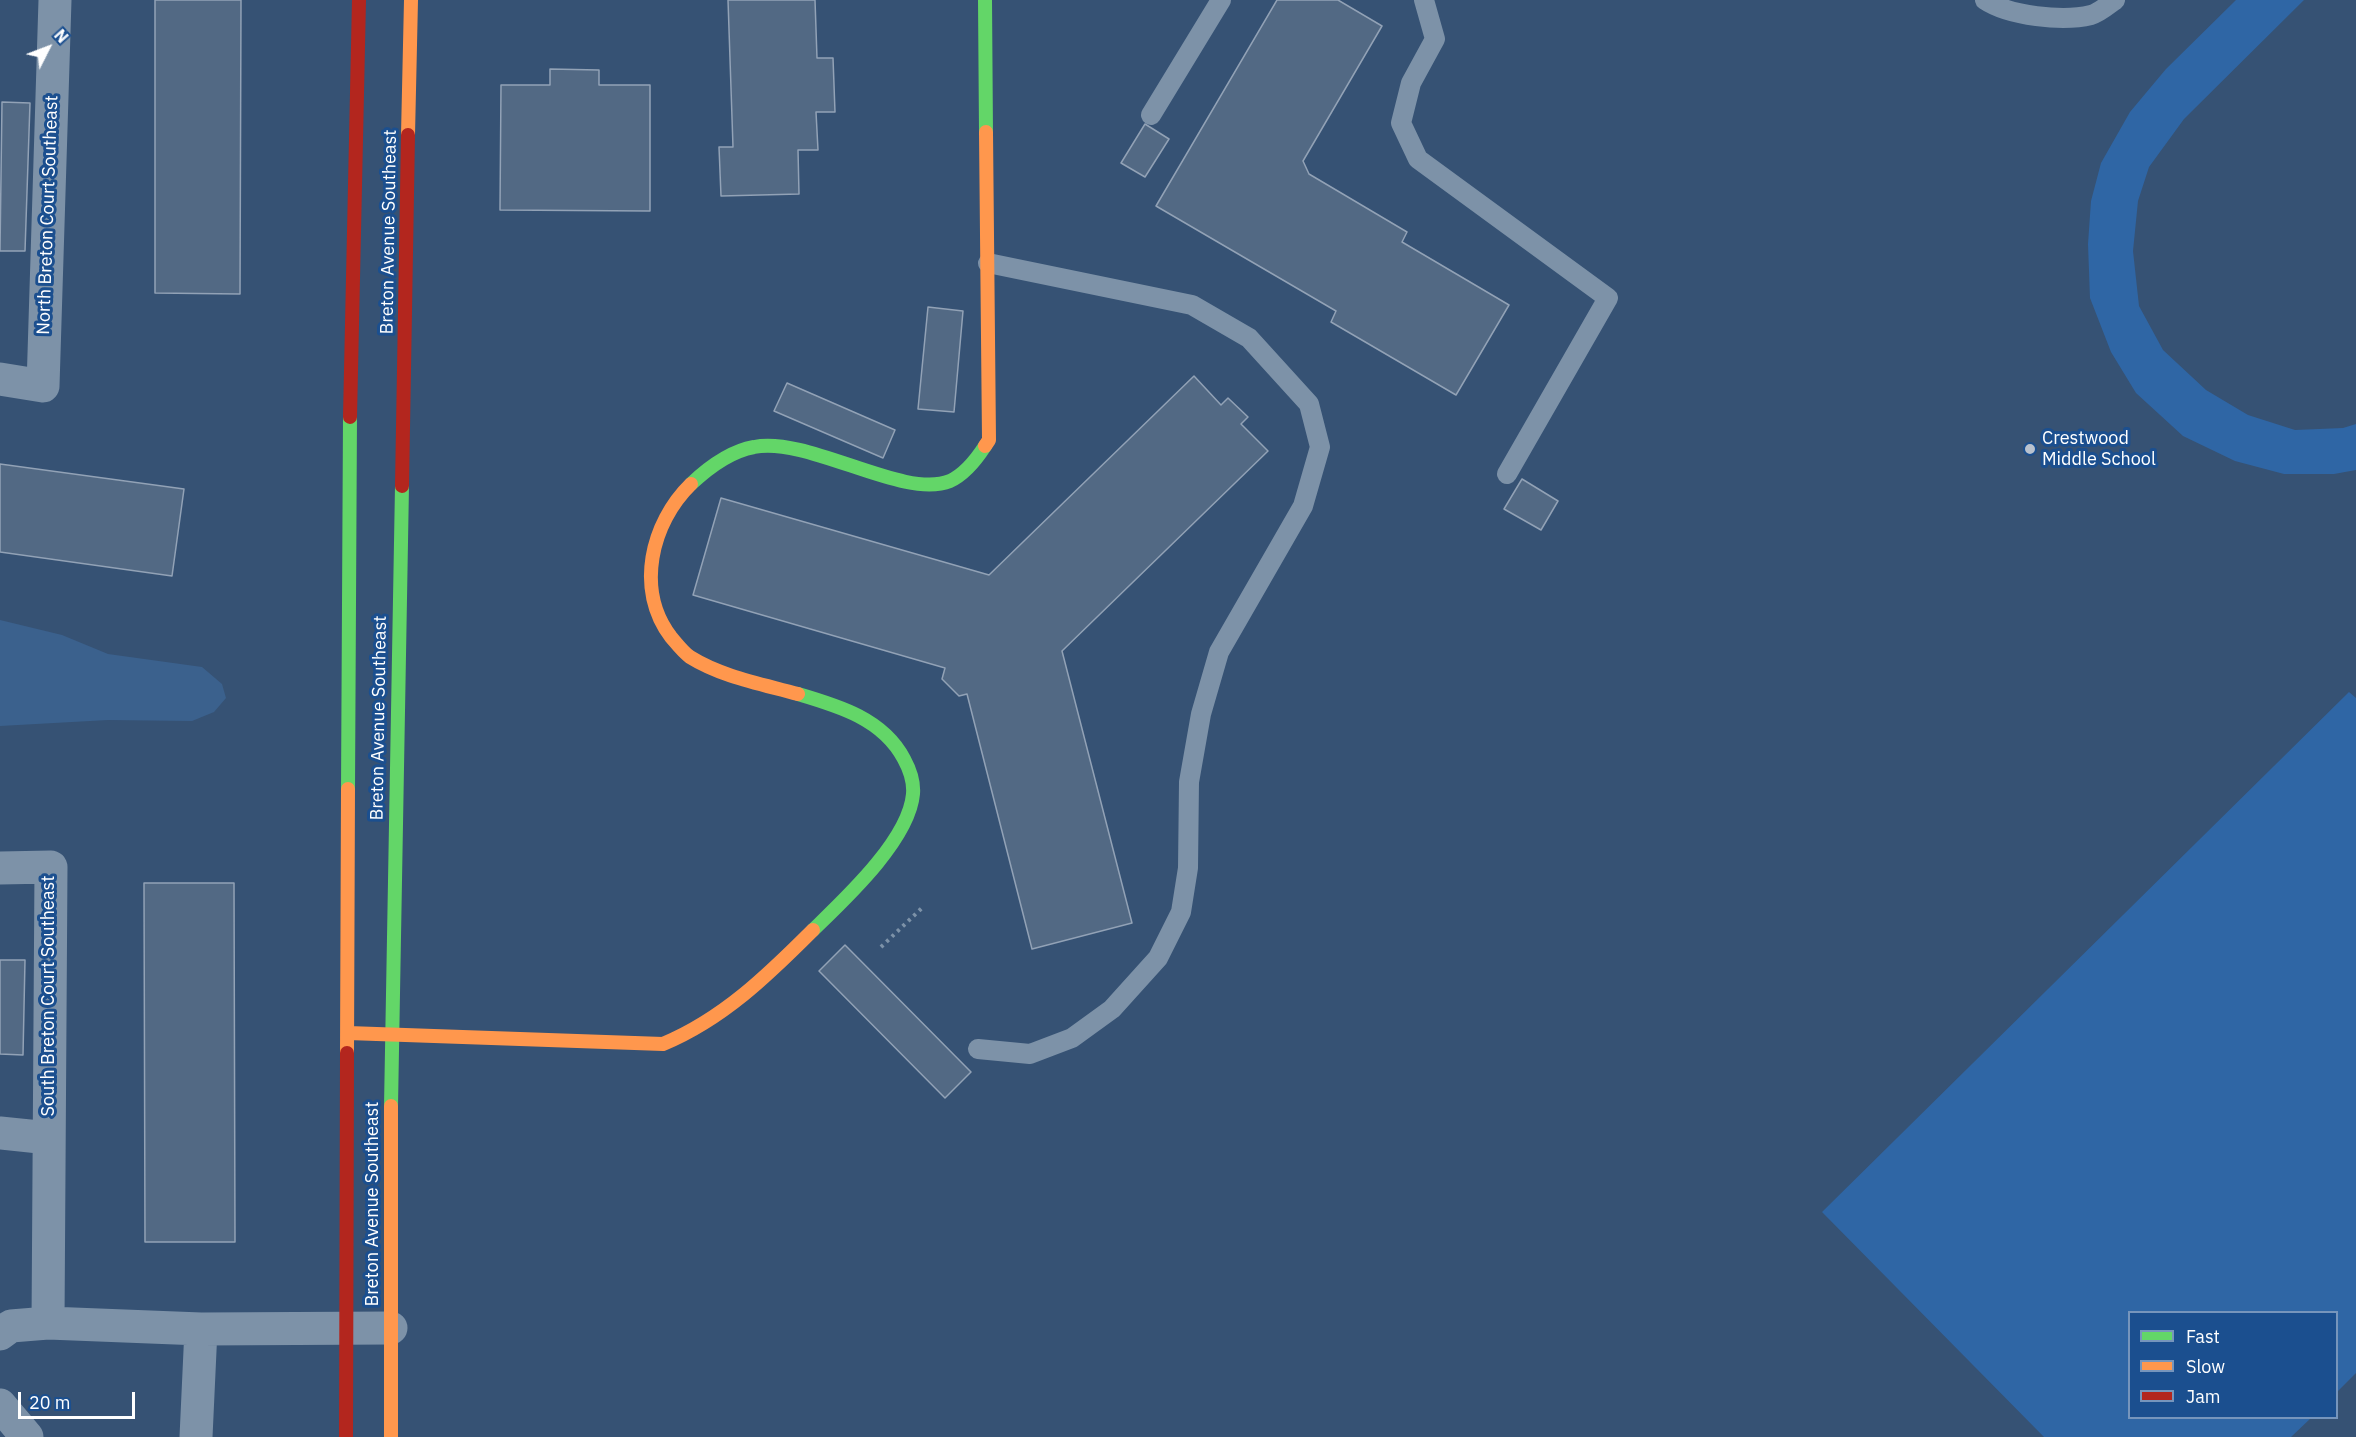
<!DOCTYPE html>
<html>
<head>
<meta charset="utf-8">
<style>
  body { margin:0 }
  #map { position:relative; width:2356px; height:1437px; overflow:hidden; background:#365274; font-family:"IBM Plex Sans",sans-serif }
  canvas { display:block }
  .legend { position:absolute; left:2128px; top:1311px; width:210px; height:108px; box-sizing:border-box; background:#1b4f8f; border:2px solid #7695bc; margin:0; padding:8px 10px; list-style:none; font-size:18px; color:#fff }
  .legend li { display:flex; align-items:center; gap:12px; height:30px }
  .legend b { width:30px; border:2px solid #7695bc }
  .north { position:absolute; left:18px; top:18px; width:60px; height:60px; -webkit-text-stroke:4px #1b4f8f; paint-order:stroke; rotate:48deg; font-size:16px; font-weight:700; line-height:24px; text-align:center; color:#fff }
  .north::after { content:''; display:block; margin:auto; width:21px; height:27px; background:#fff; clip-path:polygon(50% 0,100% 100%,50% 72%,0 100%) }
  .scale { position:absolute; left:18px; top:1392px; width:117px; height:27px; box-sizing:border-box; border:3px solid #fff; border-top:0; padding-left:8px; font-size:18px; line-height:21px; white-space:nowrap; color:#fff; -webkit-text-stroke:4px #1b4f8f; paint-order:stroke }
</style>
</head>
<body>
<div id="map">
<canvas width="2356" height="1437"></canvas>
<ul class="legend">
<li><b style="height:8px;background:#63d668"></b>Fast</li>
<li><b style="height:8px;background:#ff974d"></b>Slow</li>
<li><b style="height:8px;background:#b3261e"></b>Jam</li>
</ul>
<div class="north">N</div>
<div class="scale">20 m</div>
</div>
<script>
const g = document.querySelector('canvas').getContext('2d');
g.lineJoin = 'round';
function fill(path, color) { g.fillStyle = color; g.fill(path, 'evenodd'); }
function stroke(path, color, width, dash) { g.strokeStyle = color; g.lineWidth = width; g.lineCap = dash ? 'butt' : 'round'; g.setLineDash(dash || []); g.stroke(path); }
function drawText(font, color, halo, rows, align = 'center') {
  g.font = font + ' "IBM Plex Sans",sans-serif'; g.lineWidth = 6; g.setLineDash([]); g.textBaseline = 'middle'; g.strokeStyle = halo; g.fillStyle = color; for (const [text, x, y, turn = 0] of rows) {
    g.save(); g.translate(x, y); g.rotate((+turn || 0) * Math.PI / 180); g.textAlign = isNaN(turn) ? turn : align; if (halo) g.strokeText(text, 0, 0); g.fillText(text, 0, 0); g.restore();
  }
}
fill(new Path2D(`
  M2236,0H2304L2184,119L2149,167L2138,201L2133,251L2139,306L2163,350L2206,390L2248,415L2295,430L2343,428L2356,424V470L2334,474H2284L2235,461L2183,436L2136,393L2111,352L2090,298L2088,244L2091,201L2101,163L2130,112L2166,69Z
  M2349,692L2356,698V1373L2337,1392L2336,1312H2130V1418H2311L2291,1437H2044L1822,1212Z`), '#2f66a5');
fill(new Path2D(`
  M0,620L62,635L108,654L202,667L222,684L226,698L214,712L192,721L108,720L0,726Z`), '#3b618d');
const building = new Path2D(`
  M155,0H241L240,294L155,293Z
  M728,0H815L817,58H833L835,112H816L818,150H798L799,194L721,196L719,147H733Z
  M1277,0H1338L1382,26L1303,161L1309,174L1407,232L1402,242L1509,305L1456,395L1331,322L1336,311L1156,206Z
  M550,69L599,70V85H650V211L500,210L501,85H550Z
  M2,102L30,103L25,251H0Z
  M1145,124L1169,139L1145,177L1121,163Z
  M928,307L963,311L954,412L918,409Z
  M1194,376L1221,405L1228,398L1248,417L1241,424L1268,451L1062,651L1132,923L1032,949L967,694L959,696L942,679L945,668L693,595L721,498L989,575Z
  M787,383L895,430L883,458L774,411Z
  M0,464L184,489L172,576L0,552Z
  M1522,479L1558,501L1541,530L1504,509Z
  M144,883H234L235,1242H145Z
  M845,945L971,1072L945,1098L819,971Z
  M0,960H25L23,1055L0,1054Z`);
fill(building, '#526984');
stroke(building, '#92a2b6', 1.5);
stroke(new Path2D(`
  M881,947L923,907`), '#7d92a8', 4, [3, 4.5]);
stroke(new Path2D(`
  M1424,0L1435,39L1411,83L1401,123L1418,159L1608,298L1507,474
  M1985,0C2009,16 2063,22 2091,15C2099,13 2108,5 2115,0
  M1151,115L1221,0
  M978,1049L1030,1054L1072,1038L1112,1009L1158,958L1181,912L1188,868L1189,782L1201,714L1219,652L1303,506L1320,447L1309,404L1249,338L1192,305L988,263`), '#7d92a8', 20);
stroke(new Path2D(`
  M0,379L43,386L55,0
  M0,868L51,867L48,1323
  M0,1133L49,1138
  M0,1334L11,1326L48,1323L201,1329L391,1328
  M0,1405L27,1437
  M196,1437L201,1329`), '#7d92a8', 33);
stroke(new Path2D(`
  M985,0L986,132
  M691,484C708,468 731,451 754,447C809,436 903,500 950,481C965,474 976,460 985,446
  M798,694C839,706 883,719 904,759C910,770 914,782 913,794C909,840 845,899 813,930
  M348,789L350,417
  M391,1106L402,486`), '#63d668', 14);
stroke(new Path2D(`
  M408,135L411,0
  M985,446L989,440L986,132
  M691,484C651,523 635,590 671,637C677,644 683,652 690,657C722,677 762,684 798,694
  M348,1033L663,1044C723,1019 768,975 813,930
  M347,1053L348,789
  M391,1106V1437`), '#ff974d', 14);
stroke(new Path2D(`
  M350,417L359,0
  M402,486L408,135
  M346,1437L347,1053`), '#b3261e', 14);
for (const [x, y, r, color] of [
  [2030,449,6,"#b9c2ce"]
]) { const dot = new Path2D(); dot.arc(x, y, r, 0, 2 * Math.PI); g.fillStyle = color; g.fill(dot); stroke(dot, '#1b4f8f', 2); }
drawText('18px', '#fff', '#1b4f8f', [
  ["North Breton Court Southeast",48,215,-88],
  ["Breton Avenue Southeast",389,232,-89],
  ["Breton Avenue Southeast",379,718,-89],
  ["South Breton Court Southeast",49,996,-90],
  ["Breton Avenue Southeast",373,1204,-90]
]);
drawText('18px', '#fff', '#1b4f8f', [
  ["Crestwood",2042,439],
  ["Middle School",2042,460]
], 'left');
</script>
</body>
</html>
